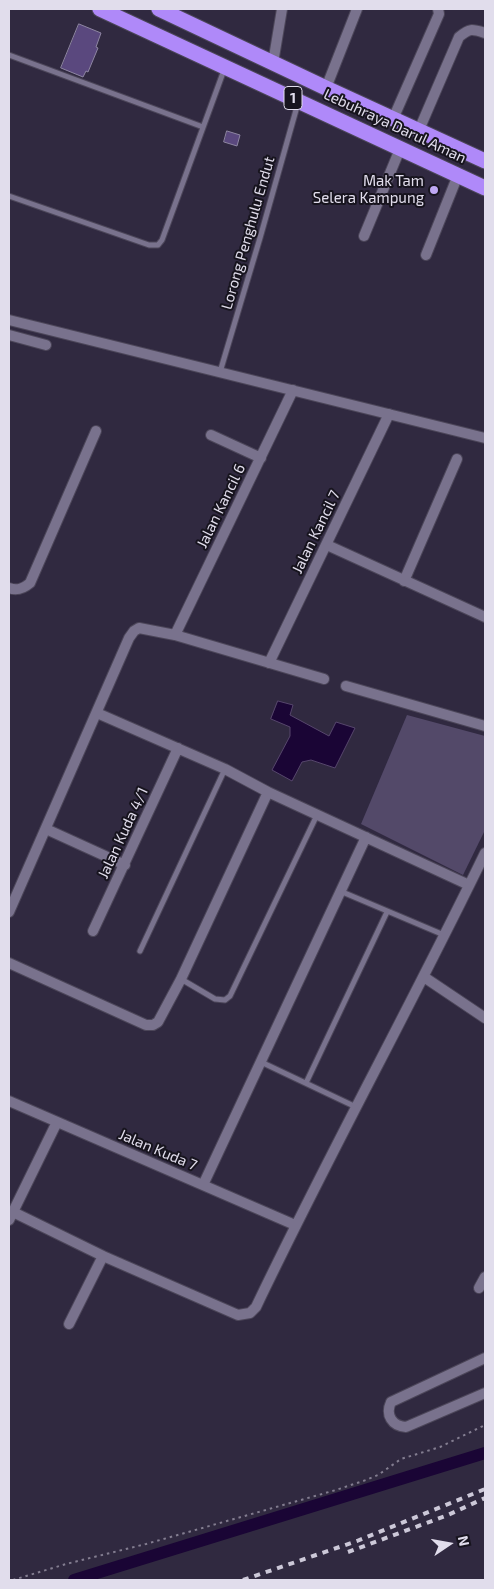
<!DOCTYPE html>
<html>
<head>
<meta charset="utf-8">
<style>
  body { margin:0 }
  #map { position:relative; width:494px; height:1589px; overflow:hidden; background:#302940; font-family:"Exo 2",sans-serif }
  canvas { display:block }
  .frame { position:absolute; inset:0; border:10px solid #e1ddec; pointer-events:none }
  .north { position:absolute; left:424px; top:1519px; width:50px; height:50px; -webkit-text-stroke:4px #17141e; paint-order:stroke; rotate:78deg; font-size:14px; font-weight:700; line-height:20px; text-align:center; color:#e1ddec }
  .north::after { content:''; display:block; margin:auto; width:18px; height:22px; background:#e1ddec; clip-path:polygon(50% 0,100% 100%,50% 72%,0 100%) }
</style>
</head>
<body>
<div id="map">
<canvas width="494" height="1589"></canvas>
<div class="frame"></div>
<div class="north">N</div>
</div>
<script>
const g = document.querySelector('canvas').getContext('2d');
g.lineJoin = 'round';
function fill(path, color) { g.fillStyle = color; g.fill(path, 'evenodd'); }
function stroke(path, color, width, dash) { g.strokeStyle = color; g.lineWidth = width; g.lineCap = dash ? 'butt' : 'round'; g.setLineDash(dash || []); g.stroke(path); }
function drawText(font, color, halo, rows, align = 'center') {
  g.font = font + ' "Exo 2",sans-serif'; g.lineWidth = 4; g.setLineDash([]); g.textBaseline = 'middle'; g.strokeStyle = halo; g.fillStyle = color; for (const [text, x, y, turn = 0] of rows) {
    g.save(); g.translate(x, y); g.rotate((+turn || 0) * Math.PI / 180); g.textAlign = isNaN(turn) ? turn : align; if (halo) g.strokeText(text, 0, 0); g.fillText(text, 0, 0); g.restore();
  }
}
fill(new Path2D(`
  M407,715L485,736V830L463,875L361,824Z`), '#534969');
const water = new Path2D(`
  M278,701L293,705L290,715L329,736L336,722L355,728L335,768L311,760L302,762L292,781L272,770L290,736V727L271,719Z`);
fill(water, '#1a0535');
stroke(water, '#56466c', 1);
stroke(new Path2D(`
  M74,1580L485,1453`), '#1a0535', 12);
const building = new Path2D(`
  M79,24L101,33L96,47L98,48L88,72L86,71L83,77L61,68Z
  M227,131L240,135L237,146L224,142Z`);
fill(building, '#5a487e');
stroke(building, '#8e86a2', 1);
const lane = new Path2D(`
  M9,55L203,127
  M9,196L149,245H158L162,240L224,70
  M220,372L260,238L298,103
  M340,891L444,935
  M140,951L225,769
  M181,979L215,999L225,1000L230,996L317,815
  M261,1062L356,1107
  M306,1083L387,912`);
const street = new Path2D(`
  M273,63L282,9
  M326,88L357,9
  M393,119L439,14L438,9
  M419,130L459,37C470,28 472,29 485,33
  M364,236L400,149
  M426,255L458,175
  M9,320L485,438
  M9,335L46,345
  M211,435L261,458
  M327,545L485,617
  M404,581L457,459
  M9,588C17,591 23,589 30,583L96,431
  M175,635L293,390
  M269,663L389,414
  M346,686L485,726
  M97,713L225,769L268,792
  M46,829L125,865
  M9,912L129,638L134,631L139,628L175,635L324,679
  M93,931L178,748
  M9,963L146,1025H153L158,1022L181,979L268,792L469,885
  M424,977L485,1018
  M9,1101L295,1225
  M203,1185L366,837
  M13,1212L103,1256L238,1315L250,1313L256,1307C329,1154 411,1006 485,853
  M9,1220L57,1122
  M479,1288L485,1277
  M69,1324L103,1256
  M485,1358L391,1402C385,1415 392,1426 406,1427L485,1393`);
const highway = new Path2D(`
  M100,9L485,188
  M159,9L326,88L485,161`);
stroke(lane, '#4c4659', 7);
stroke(street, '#4c4659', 12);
stroke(highway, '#4c4659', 17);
stroke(new Path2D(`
  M13,1580L66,1564L146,1544L336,1490L366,1480L378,1475L401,1459L440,1447L485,1425`), '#837d90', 2, [2.5, 4]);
stroke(lane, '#79728d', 5);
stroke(street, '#79728d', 10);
stroke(highway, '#af89f9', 15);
stroke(new Path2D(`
  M348,1552L448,1515L485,1498
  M243,1580L357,1541L485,1489`), '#ccc8d8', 4, [6, 6]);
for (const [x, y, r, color] of [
  [434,190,5,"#bfa8f4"]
]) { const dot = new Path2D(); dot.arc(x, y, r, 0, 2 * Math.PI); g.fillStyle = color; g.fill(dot); stroke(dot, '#17141e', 2); }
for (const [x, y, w] of [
  [293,98,18]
]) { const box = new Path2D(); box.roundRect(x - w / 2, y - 11.5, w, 23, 4); g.fillStyle = '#17141e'; g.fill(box); stroke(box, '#e1ddec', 1); }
drawText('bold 14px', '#e1ddec', null, [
  ["1",293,98]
]);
drawText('15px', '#e1ddec', '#17141e', [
  ["Lebuhraya Darul Aman",395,126,25],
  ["Lorong Penghulu Endut",248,233,-74],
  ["Jalan Kancil 6",221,506,-64],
  ["Jalan Kancil 7",316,532,-64],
  ["Jalan Kuda 4/1",123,833,-65],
  ["Jalan Kuda 7",158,1150,23]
]);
drawText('15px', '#e1ddec', '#17141e', [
  ["Mak Tam",424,181],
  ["Selera Kampung",424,198]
], 'right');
</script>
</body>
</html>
